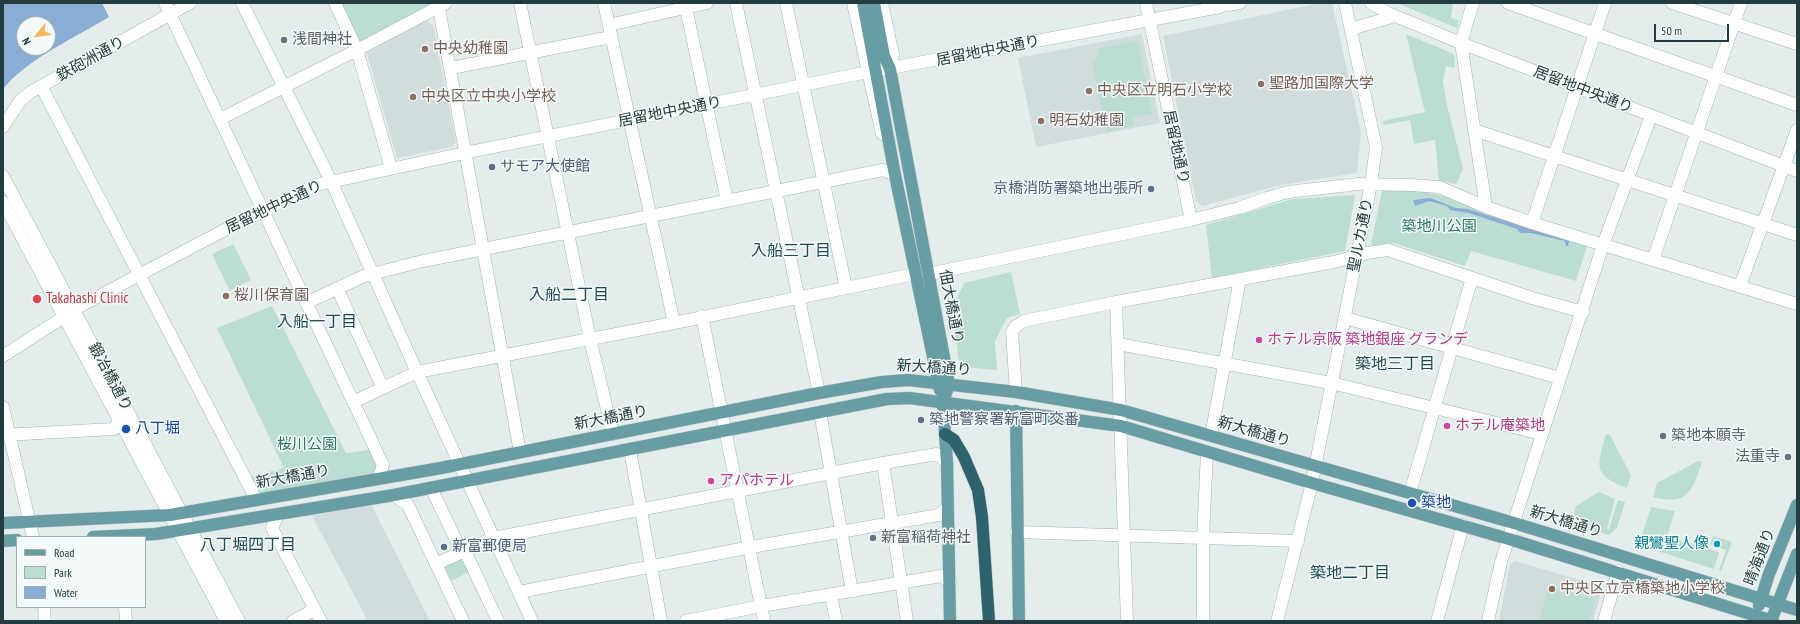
<!DOCTYPE html>
<html>
<head>
<meta charset="utf-8">
<style>
  body { margin:0 }
  #map { position:relative; width:1800px; height:624px; overflow:hidden; background:#e3edec; font-family:"PT Sans Narrow",sans-serif }
  canvas { display:block }
  .frame { position:absolute; inset:0; border:4px solid #223c3f; pointer-events:none }
  .legend { position:absolute; left:16px; top:536px; width:130px; height:72px; box-sizing:border-box; background:#f4f9f9; border:1px solid #a0adaf; margin:0; padding:5px 7px; list-style:none; font-size:12px; color:#223c3f }
  .legend li { display:flex; align-items:center; gap:8px; height:20px }
  .legend b { width:20px; border:1px solid #a0adaf }
  .north { position:absolute; left:16px; top:16px; width:40px; height:40px; box-sizing:border-box; background:#f4f9f9; border:1px solid #a0adaf; border-radius:50%; rotate:241deg; font-size:11px; font-weight:700; line-height:16px; text-align:center; color:#223c3f }
  .north::after { content:''; display:block; margin:auto; width:14px; height:18px; background:#f4b85a; clip-path:polygon(50% 0,100% 100%,50% 72%,0 100%) }
  .scale { position:absolute; left:1654px; top:24px; width:75px; height:18px; box-sizing:border-box; border:2px solid #223c3f; border-top:0; padding-left:5px; font-size:12px; line-height:14px; white-space:nowrap; color:#223c3f; -webkit-text-stroke:3px #f4f9f9; paint-order:stroke }
</style>
</head>
<body>
<div id="map">
<canvas width="1800" height="624"></canvas>
<div class="frame"></div>
<ul class="legend">
<li><b style="height:5px;background:#679da3"></b>Road</li>
<li><b style="height:11px;background:#bcded2"></b>Park</li>
<li><b style="height:11px;background:#8aadd3"></b>Water</li>
</ul>
<div class="north">N</div>
<div class="scale">50 m</div>
</div>
<script>
const g = document.querySelector('canvas').getContext('2d');
g.lineJoin = 'round';
function fill(path, color) { g.fillStyle = color; g.fill(path, 'evenodd'); }
function stroke(path, color, width, dash) { g.strokeStyle = color; g.lineWidth = width; g.lineCap = dash ? 'butt' : 'round'; g.setLineDash(dash || []); g.stroke(path); }
function drawText(font, color, halo, rows, align = 'center') {
  g.font = font + ' "PT Sans Narrow","Noto Sans JP",sans-serif'; g.lineWidth = 3; g.setLineDash([]); g.textBaseline = 'middle'; g.strokeStyle = halo; g.fillStyle = color; for (const [text, x, y, turn = 0] of rows) {
    g.save(); g.translate(x, y); g.rotate((+turn || 0) * Math.PI / 180); g.textAlign = isNaN(turn) ? turn : align; if (halo) g.strokeText(text, 0, 0); g.fillText(text, 0, 0); g.restore();
  }
}
fill(new Path2D(`
  M1320,3H1332L1361,132L1357,173L1281,185L1202,206L1196,201L1163,36Z
  M427,20L433,25L456,142L452,147L397,158L366,51Z
  M1142,34L1160,123L1036,147L1018,58Z
  M371,504L430,621H368L312,516Z
  M1515,561L1597,585L1601,593L1593,621H1499L1510,564Z`), '#d1dddc');
fill(new Path2D(`
  M340,3H430L431,5L359,44Z
  M1397,3H1453L1451,18L1459,21L1457,28Z
  M1406,34L1454,54L1455,68L1446,66L1443,82L1447,105L1463,169L1456,184L1439,181L1435,140L1414,144L1410,120L1384,125L1383,121L1425,112Z
  M1136,41L1139,44L1152,114L1133,118L1134,126L1106,132L1092,60L1096,59L1100,52L1099,48Z
  M1416,190L1447,197L1587,246L1576,281L1471,251L1465,266L1393,243L1379,246L1371,244L1382,191Z
  M1355,195L1345,251L1212,278L1206,225L1292,199Z
  M233,244L251,280L230,291L212,254Z
  M1011,272L1020,314L1007,318L995,341L997,370L964,367L959,361L952,309L964,283Z
  M272,306L346,453L369,450L378,468L377,472L258,495L249,477L284,468L217,328Z
  M1606,434L1610,435L1631,475L1627,488C1592,475 1597,466 1606,434Z
  M1698,461L1702,462C1692,492 1688,506 1653,497L1657,483Z
  M1599,492L1615,499L1607,529H1609L1618,500L1625,502L1617,528L1609,535L1572,523L1576,506Z
  M1651,507L1675,511L1667,537L1719,552L1714,569L1645,547L1641,538Z
  M1713,536L1732,542L1721,571L1719,570L1726,550L1710,544Z
  M466,556L473,570L451,581L444,567Z
  M1549,586L1596,599L1589,621H1539Z`), '#bcded2');
fill(new Path2D(`
  M3,3H102L109,17C76,37 27,59 3,89ZM24,24H48V48H24Z
  M1430,198L1456,208L1468,209L1569,241L1568,246H1566L1565,241L1531,233H1520L1517,229L1469,213L1450,210L1447,206L1429,201L1415,206L1413,200Z`), '#8aadd3');
const minor = new Path2D(`
  M165,3L383,465L379,478
  M242,3L331,181L417,372L532,621
  M335,3L357,50L391,168
  M438,3L520,452
  M520,3L590,339L613,434
  M604,3L674,323
  M685,3L727,201
  M736,3L819,393
  M786,3L846,288
  M853,3L882,134
  M882,3L893,55L890,69
  M1146,3L1191,220
  M1371,3L1388,13L1461,43L1797,171
  M1473,3L1461,43L1486,207
  M1508,3L1797,105
  M1672,3L1797,44
  M1228,5L1240,3
  M609,25L707,3
  M1351,29L1395,16
  M451,68L611,37
  M41,86L256,499
  M220,119L357,50L446,3
  M3,127L20,101L29,93L190,3
  M1474,130L1797,235
  M3,176L239,621
  M3,202L226,621
  M1532,223L1605,3
  M1653,260L1741,3
  M928,274L1191,220L1239,208L1267,198L1288,192L1358,184L1411,185L1439,187L1486,207L1532,223L1797,304
  M1740,286L1797,130
  M337,288L383,388
  M1116,302L1127,621
  M306,303L364,276L423,261L883,170L895,175
  M702,316L764,621
  M1345,318L1560,378
  M1118,344L1331,383L1542,434
  M3,356L84,304L234,225L316,185L474,151L858,74L1220,7
  M1016,392L1012,332L1016,326L1024,321L1116,302L1334,262L1367,253L1388,250L1532,298L1583,312
  M353,402L417,372L674,323L915,274
  M3,407L33,537
  M820,412L852,591
  M3,435L114,429L119,420
  M1211,436L1240,279
  M630,450L661,621
  M883,463L907,621
  M431,488L462,552
  M1410,493L1472,278
  M394,495L408,505L463,621
  M278,515L272,528L321,621
  M1016,532L1298,541
  M465,551L498,621
  M436,564L493,538L883,463L937,454L947,463
  M519,592L751,547L939,515L948,507
  M831,595L836,621
  M44,607L45,621
  M125,607L126,621
  M293,621L310,612L313,606
  M686,621L761,606L941,576L950,582
  M1203,621V538L1207,452
  M1277,621L1312,483L1371,184L1376,147L1345,3
  M1437,621L1463,525
  M1488,621L1501,562L1603,245L1651,116
  M1604,621L1618,571`);
const major = new Path2D(`
  M863,3L895,175L940,390
  M874,3L884,56L890,69L949,384L943,402L947,463L950,621
  M1016,411L1019,621
  M3,523L170,515L441,468L819,393L882,382L908,380L1016,392L1121,410L1514,523L1797,610
  M93,537L156,534L394,495L887,399L909,398L1121,426L1312,483L1509,539L1773,621
  M3,541L17,540
  M1759,605L1769,574L1797,505
  M1771,621L1797,554`);
const highway = new Path2D(`
  M945,434L954,440L964,457L978,490L982,517L989,621`);
stroke(minor, '#a5b4b5', 13);
stroke(major, '#c1c8c9', 13);
stroke(highway, '#c1c8c9', 13);
stroke(minor, '#fff', 12);
stroke(major, '#679da3', 12);
stroke(highway, '#2e626c', 12);
for (const [x, y, r, color] of [
  [284,40,4,"#6b7280"],
  [425,49,4,"#8d6e63"],
  [1261,84,4,"#8d6e63"],
  [1089,91,4,"#8d6e63"],
  [413,97,4,"#8d6e63"],
  [1041,121,4,"#8d6e63"],
  [492,167,4,"#5c6f8a"],
  [1151,189,4,"#5c6f8a"],
  [226,296,4,"#8d6e63"],
  [37,299,5,"#e0444e"],
  [1259,340,4,"#d1479c"],
  [921,420,4,"#5c6f8a"],
  [1447,426,4,"#d1479c"],
  [126,429,5,"#1a4fb4"],
  [1663,436,4,"#6b7280"],
  [1788,457,4,"#6b7280"],
  [711,481,4,"#d1479c"],
  [1412,503,5,"#1a4fb4"],
  [873,538,4,"#6b7280"],
  [1717,544,4,"#0f9aa8"],
  [444,547,4,"#5c6f8a"],
  [1552,589,4,"#8d6e63"]
]) { const dot = new Path2D(); dot.arc(x, y, r, 0, 2 * Math.PI); g.fillStyle = color; g.fill(dot); stroke(dot, '#f4f9f9', 1.5); }
drawText('15px', '#5b616d', '#f4f9f9', [
  ["浅間神社",292,40],
  ["築地本願寺",1671,436],
  ["法重寺",1780,457,"right"],
  ["新富稲荷神社",881,538]
], 'left');
drawText('15px', '#785e54', '#f4f9f9', [
  ["中央幼稚園",433,49],
  ["聖路加国際大学",1269,84],
  ["中央区立明石小学校",1097,91],
  ["中央区立中央小学校",421,97],
  ["明石幼稚園",1049,121],
  ["桜川保育園",234,296],
  ["中央区立京橋築地小学校",1560,589]
], 'left');
drawText('15px', '#223c3f', '#f4f9f9', [
  ["居留地中央通り",988,51,-11],
  ["鉄砲洲通り",91,59,-29],
  ["居留地中央通り",1583,90,21],
  ["居留地中央通り",670,112,-11],
  ["居留地通り",1176,147,78],
  ["居留地中央通り",274,207,-25],
  ["聖ルカ通り",1361,235,-79],
  ["佃大橋通り",951,307,79],
  ["新大橋通り",934,368,4],
  ["鍛冶橋通り",110,377,62],
  ["新大橋通り",611,418,-11],
  ["新大橋通り",1254,432,16],
  ["新大橋通り",293,477,-10],
  ["新大橋通り",1566,522,17],
  ["晴海通り",1760,557,-69]
]);
drawText('15px', '#4e5e75', '#f4f9f9', [
  ["サモア大使館",500,167],
  ["京橋消防署築地出張所",1143,189,"right"],
  ["築地警察署新富町交番",929,420],
  ["新富郵便局",452,547]
], 'left');
drawText('15px', '#2c7764', '#f4f9f9', [
  ["築地川公園",1439,227],
  ["桜川公園",307,445]
]);
drawText('15px', '#be3a42', '#f4f9f9', [
  ["Takahashi Clinic",46,299]
], 'left');
drawText('15px', '#b23c85', '#f4f9f9', [
  ["ホテル京阪 築地銀座 グランデ",1267,340],
  ["ホテル庵築地",1455,426],
  ["アパホテル",719,481]
], 'left');
drawText('15px', '#164399', '#f4f9f9', [
  ["八丁堀",135,429],
  ["築地",1421,503]
], 'left');
drawText('15px', '#0d838f', '#f4f9f9', [
  ["親鸞聖人像",1709,544]
], 'right');
drawText('16px', '#1e4b51', '#f4f9f9', [
  ["入船三丁目",791,251],
  ["入船二丁目",569,295],
  ["入船一丁目",317,322],
  ["築地三丁目",1395,364],
  ["八丁堀四丁目",248,545],
  ["築地二丁目",1350,573]
]);
</script>
</body>
</html>
